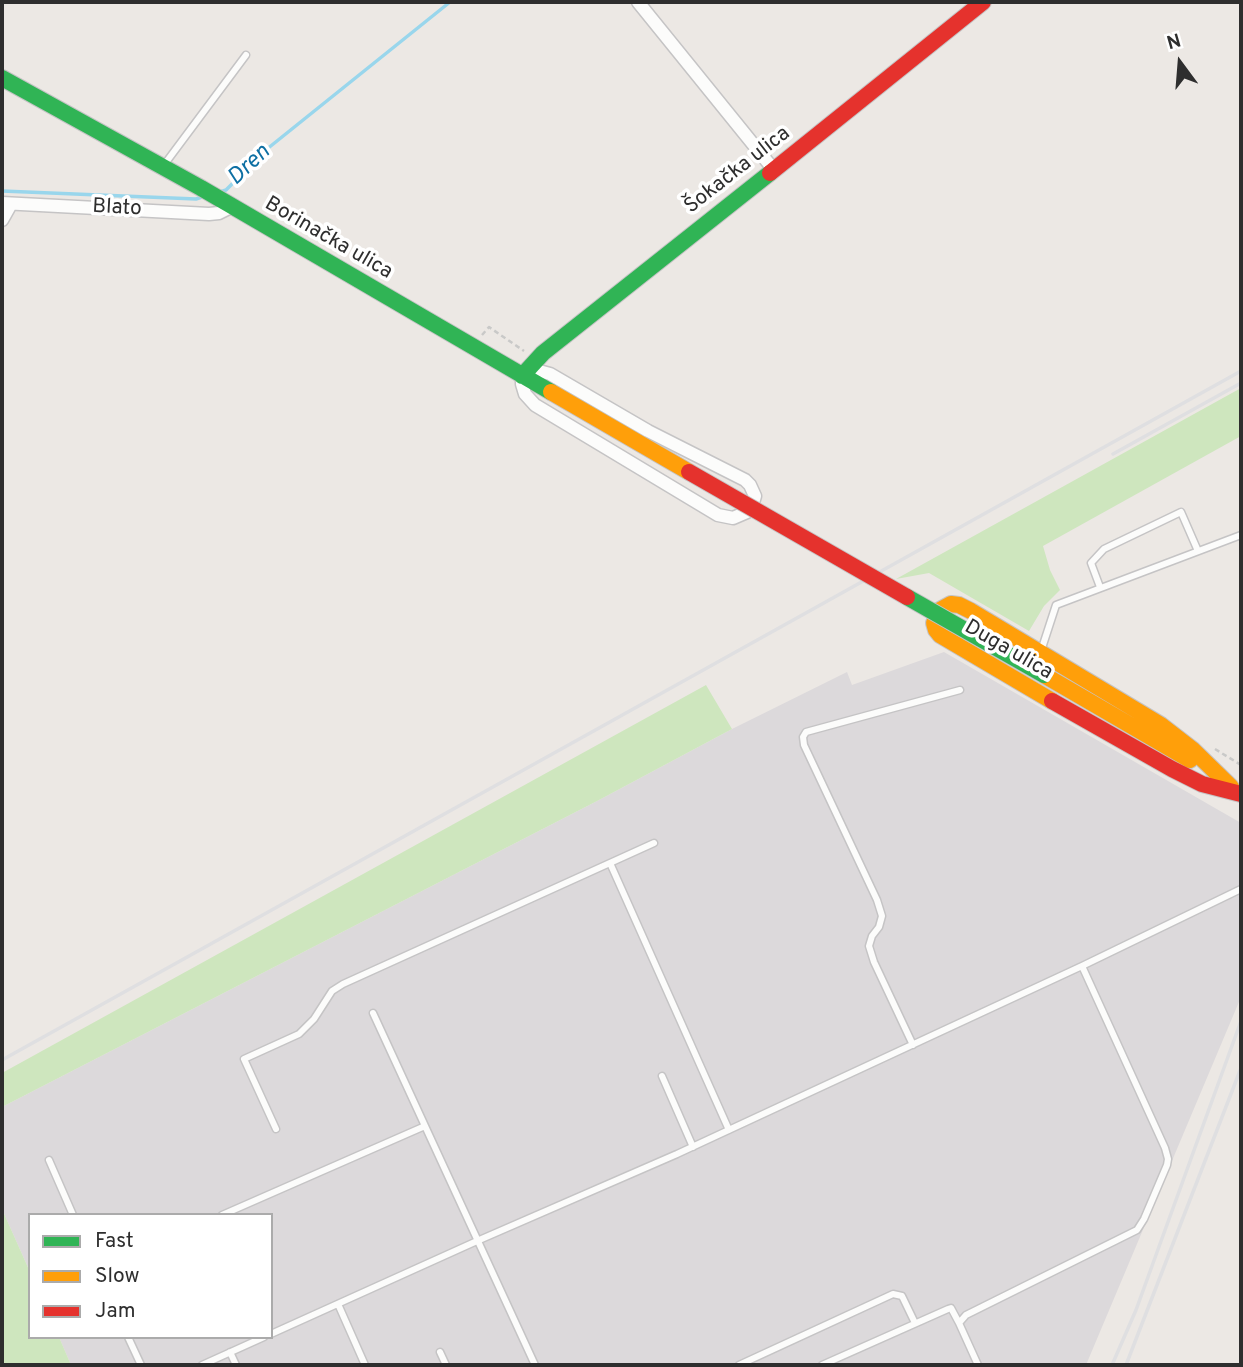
<!DOCTYPE html>
<meta charset="utf-8">
<style>
body{margin:0}
#map{position:relative;width:1243px;height:1367px;overflow:hidden;background:#ece8e4;font-family:Overpass,sans-serif}
canvas{display:block}
.frame{position:absolute;inset:0;border:4px solid #2e2e2e;pointer-events:none}
.legend{position:absolute;left:28px;top:1213px;width:245px;height:126px;box-sizing:border-box;background:#fff;border:2px solid #ababab;margin:0;padding:9px 12px;list-style:none;font-size:21px;color:#2e2e2e}
.legend li{display:flex;align-items:center;gap:14px;height:35px}
.legend b{width:35px;border:2px solid #ababab}
.north{position:absolute;left:1145px;top:28px;width:70px;height:70px;-webkit-text-stroke:5px #fff;paint-order:stroke;rotate:344deg;font-size:19px;font-weight:700;line-height:28px;text-align:center;color:#2e2e2e}
.north::after{content:'';display:block;margin:auto;width:24px;height:32px;background:#2e2e2e;clip-path:polygon(50% 0,100% 100%,50% 72%,0 100%)}
</style>
<div id="map">
<canvas width="1243" height="1367"></canvas>
<div class="frame"></div>
<ul class="legend">
<li><b style="height:9px;background:#30b455"></b>Fast</li>
<li><b style="height:9px;background:#ff9f0a"></b>Slow</li>
<li><b style="height:9px;background:#e5322d"></b>Jam</li>
</ul>
<div class="north">N</div>
</div>
<script>
const ctx = document.querySelector('canvas').getContext('2d');
ctx.lineJoin = 'round';
function paint(path, color) { ctx.fillStyle = color; ctx.fill(path, 'evenodd'); }
const toPath = rows => new Path2D(rows.map(r => 'M' + r).join(''));
function stroke(path, color, width, dash) { ctx.strokeStyle = color; ctx.lineWidth = width; ctx.lineCap = dash ? 'butt' : 'round'; ctx.setLineDash(dash || []); ctx.stroke(path); }
function write(font, color, halo, rows, align = 'center') {
  ctx.font = font + ' Overpass,sans-serif'; ctx.lineWidth = 7; ctx.setLineDash([]); ctx.textBaseline = 'middle'; ctx.strokeStyle = halo; ctx.fillStyle = color; for (const [text, x, y, turn = 0] of rows) {
    ctx.save(); ctx.translate(x, y); ctx.rotate((+turn || 0) * Math.PI / 180); ctx.textAlign = isNaN(turn) ? turn : align; if (halo) ctx.strokeText(text, 0, 0); ctx.fillText(text, 0, 0); ctx.restore();
  }
}
paint(toPath([
 [944,652,1241,823,1241,997,1086,1365,71,1365,59,1337,271,1337,271,1215,30,1215,30,1272,2,1209,2,1107,599,800,732,729,847,672,852,685]
]), '#dcd9db');
paint(toPath([
 [1241,388,1241,436,1043,546,1050,570,1060,590,1044,606,1029,631,929,573,896,579],
 [706,685,732,729,599,800,2,1107,2,1073],
 [2,1209,30,1272,30,1337,59,1337,71,1365,2,1365]
]), '#cee6be');
stroke(toPath([
 [2,191,196,199,202,197],
 [220,192,226,190,267,149,450,2]
]), '#99d6ec', 3.5);
const lane = toPath([
 [164,165,246,55],
 [1100,587,1091,563,1104,549,1181,512,1198,551],
 [1041,651,1056,605,1241,535],
 [610,863,729,1130],
 [373,1013,535,1365],
 [913,1045,874,962,869,946,872,936,879,927,882,916,877,900,804,745,803,737,806,732,960,690],
 [662,1076,693,1147],
 [276,1129,244,1059,299,1034,314,1019,332,991,343,984,654,843],
 [49,1160,73,1215],
 [222,1215,425,1126],
 [338,1304,365,1365],
 [271,1334,477,1241,677,1154,1082,966,1241,889],
 [128,1337,141,1365],
 [230,1352,236,1365],
 [440,1352,446,1365],
 [202,1365,264,1337],
 [739,1365,893,1294,902,1296,915,1323],
 [822,1365,948,1309,951,1308,959,1323],
 [978,1365,959,1323,966,1315,1137,1230,1144,1219,1167,1165,1168,1159,1165,1148,1082,966]
]);
const street = toPath([
 [638,2,774,170],
 [2,203,209,214,219,213,231,207],
 [2,220,11,204],
 [522,376,522,384,525,394,535,405,718,515,733,518,747,512,752,506,755,496,750,485,745,480,648,431,550,374,528,368]
]);
const fast = toPath([
 [2,78,201,188,551,392],
 [522,376,543,353,770,173]
]);
const slow = toPath([
 [551,392,689,472],
 [1044,675,1190,760],
 [1052,701,940,635,936,630,934,623,940,610,951,604,959,605,971,611,1161,725,1192,749,1231,787]
]);
const jam = toPath([
 [770,173,983,2],
 [1052,701,1172,769,1202,784,1241,794]
]);
stroke(lane, '#c5c4c5', 9);
stroke(street, '#c5c4c5', 15);
stroke(fast, '#c5c4c5', 18);
stroke(slow, '#c5c4c5', 18);
stroke(jam, '#c5c4c5', 18);
stroke(toPath([
 [482,335,489,327,524,351],
 [1215,749,1241,765]
]), '#c9c9c8', 2.5, [5, 3.5]);
stroke(lane, '#fcfcfb', 6);
stroke(street, '#fcfcfb', 12);
stroke(fast, '#30b455', 16);
stroke(slow, '#ff9f0a', 16);
stroke(jam, '#e5322d', 16);
stroke(toPath([
 [1113,454,1241,383],
 [2,1060,1241,371],
 [1112,1365,1136,1310,1241,1021],
 [1126,1365,1241,1068]
]), '#dfdfe1', 3.5);
const fastBridge = toPath([
 [907,597,1044,675]
]);
const jamBridge = toPath([
 [689,472,907,597]
]);
stroke(fastBridge, '#c5c4c5', 18, []);
stroke(jamBridge, '#c5c4c5', 18, []);
stroke(fastBridge, '#30b455', 16);
stroke(jamBridge, '#e5322d', 16);
write('21px', '#2e2e2e', '#fff', [
 ["Šokačka ulica",738,171,-38],
 ["Blato",117,209,3],
 ["Borinačka ulica",328,239,30],
 ["Duga ulica",1008,651,30]
]);
write('italic 23px', '#0d6fa3', '#fff', [
 ["Dren",250,166,-43]
]);
</script>
